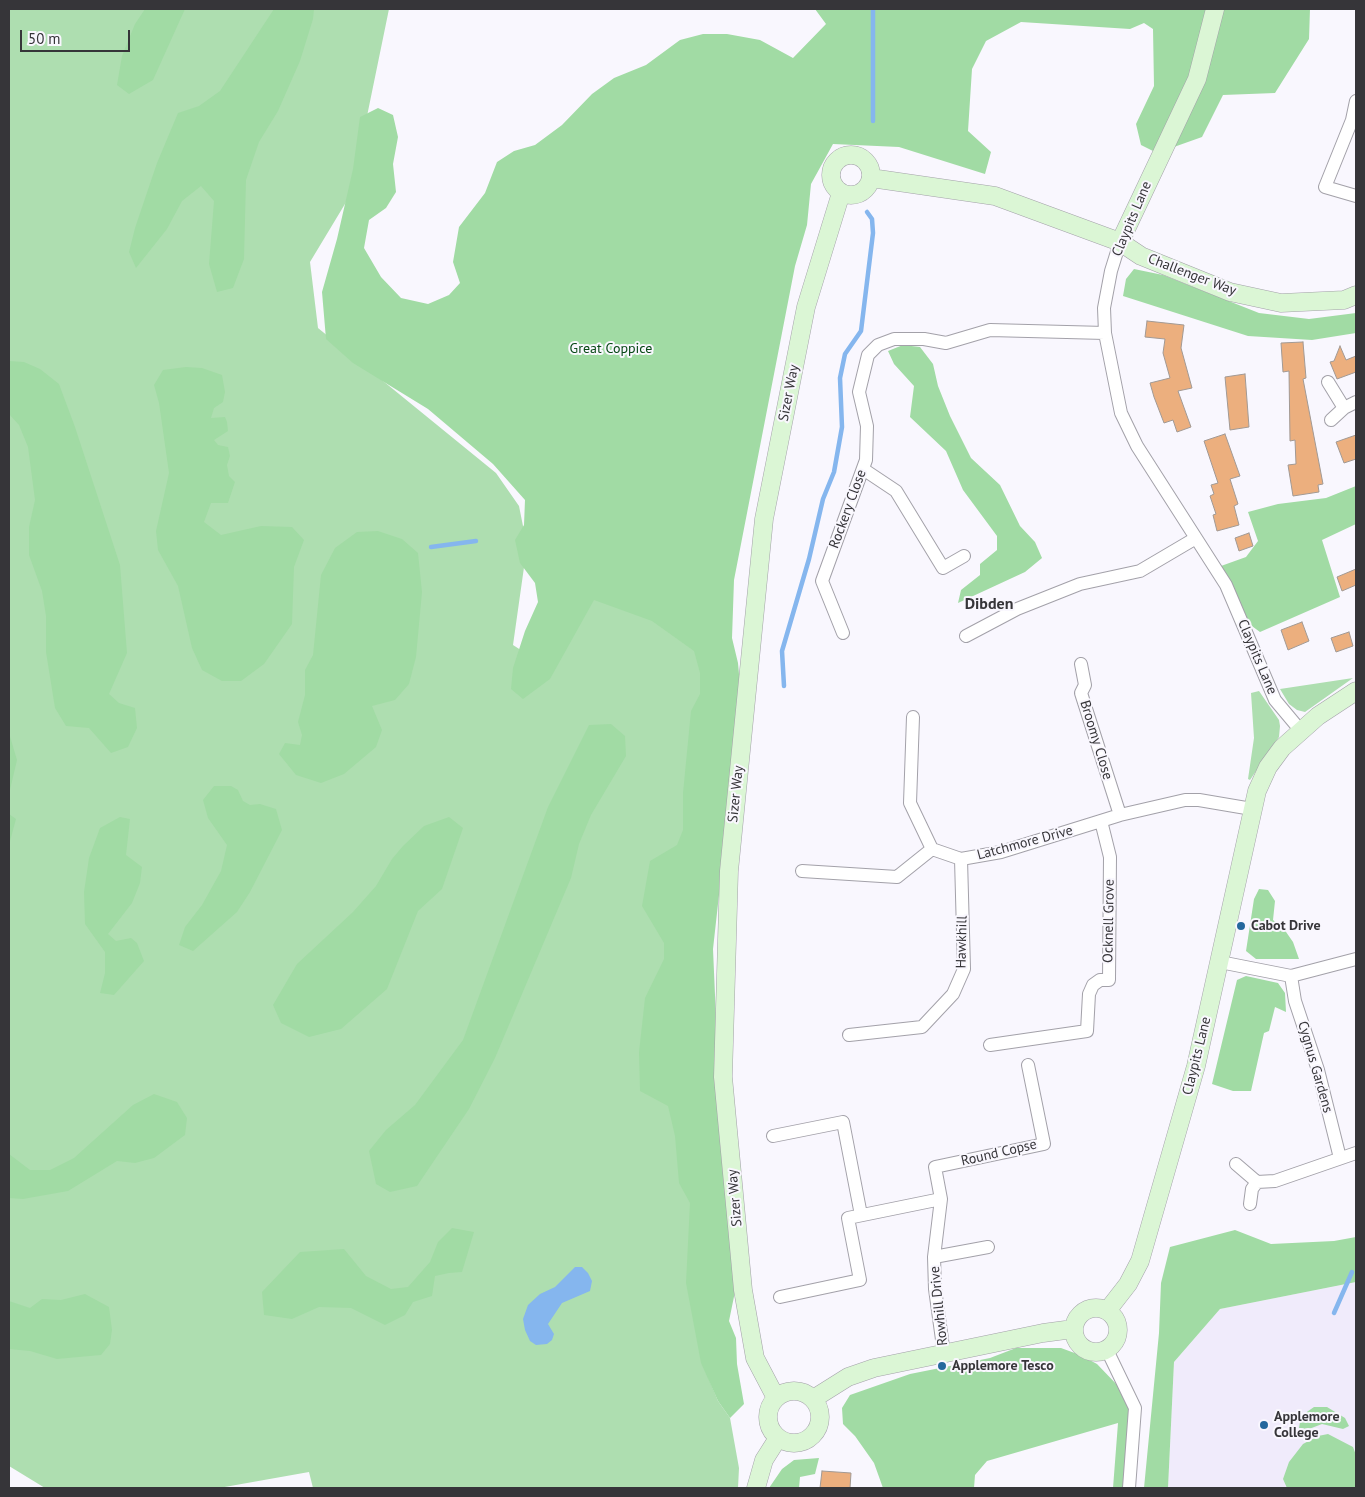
<!DOCTYPE html>
<style>
body{margin:0}
#map{position:relative;width:1365px;height:1497px;overflow:hidden;background:#f9f7fe;font-family:"PT Sans",sans-serif}
canvas{display:block}
.frame{position:absolute;inset:0;border:10px solid #363539;pointer-events:none}
.scale{position:absolute;left:20px;top:30px;width:110px;height:22px;box-sizing:border-box;border:2px solid #363539;border-top:0;padding-left:6px;font-size:15px;line-height:18px;white-space:nowrap;color:#363539;-webkit-text-stroke:4px #f9f7fe;paint-order:stroke}
</style>
<div id="map">
<canvas width="1365" height="1497"></canvas>
<div class="frame"></div>
<div class="scale">50 m</div>
</div>
<script>
const ctx = document.querySelector('canvas').getContext('2d');
ctx.lineJoin = 'round';
function paint(path, color) { ctx.fillStyle = color; ctx.fill(path, 'evenodd'); }
const toPath = rows => new Path2D(rows.map(r => 'M' + r).join(''));
function stroke(path, color, width, dash) { ctx.strokeStyle = color; ctx.lineWidth = width; ctx.lineCap = dash ? 'butt' : 'round'; ctx.setLineDash(dash || []); ctx.stroke(path); }
function write(font, color, halo, rows, align = 'center') {
  ctx.font = font + ' "PT Sans",sans-serif'; ctx.lineWidth = 4; ctx.setLineDash([]); ctx.textBaseline = 'middle'; ctx.strokeStyle = halo; ctx.fillStyle = color; for (const [text, x, y, turn = 0] of rows) {
    ctx.save(); ctx.translate(x, y); ctx.rotate((+turn || 0) * Math.PI / 180); ctx.textAlign = isNaN(turn) ? turn : align; if (halo) ctx.strokeText(text, 0, 0); ctx.fillText(text, 0, 0); ctx.restore();
  }
}
paint(toPath([
 [1356,1282,1356,1488,1168,1488,1174,1362,1220,1309]
]), '#f0ebfb');
paint(toPath([
 [9,9,389,9,351,194,310,262,318,328,496,473,519,506,527,546,513,645,541,663,617,564,722,630,709,737,708,1377,718,1401,730,1418,739,1468,738,1488,313,1488,309,1472,219,1488,45,1488,9,1466],
 [1353,678,1305,712,1297,710,1289,704,1280,689],
 [1259,691,1279,720,1280,726,1279,737,1250,780,1248,779,1254,738,1251,693]
]), '#aedeb0');
paint(toPath([
 [145,9,185,9,153,80,129,94,117,85,122,56,135,24],
 [274,9,314,9,313,19,300,61,278,111,259,142,246,180,244,259,233,288,217,292,209,264,214,201,201,186,182,201,167,229,136,268,129,252,135,228,157,163,178,113,199,106,220,91],
 [815,9,1310,9,1309,39,1275,93,1223,95,1202,137,1157,153,1141,145,1136,124,1154,86,1153,29,1144,23,1130,29,1021,22,986,41,972,69,968,131,991,152,985,174,899,147,833,144,811,184,807,225,795,266,734,580,732,638,738,663,741,696,713,949,717,1041,737,1282,729,1321,736,1338,737,1364,744,1404,730,1418,718,1401,701,1363,686,1283,690,1203,679,1183,675,1136,668,1106,640,1091,639,1052,645,998,664,959,664,943,642,906,650,861,677,845,683,830,683,793,691,711,700,694,700,673,694,651,652,621,594,600,550,679,523,699,511,689,513,668,525,631,538,602,535,583,520,563,515,540,524,525,525,500,493,464,428,409,353,363,326,339,322,292,337,239,353,169,360,117,378,108,393,115,398,137,393,164,396,192,386,208,369,220,364,248,381,277,401,298,428,304,449,295,460,283,453,262,459,227,485,193,497,162,514,151,535,145,562,125,592,94,614,78,646,65,680,40,703,34,727,34,760,40,793,58,826,24],
 [1134,269,1163,275,1259,313,1309,319,1356,313,1356,333,1312,340,1248,336,1123,296,1126,279],
 [903,345,920,347,933,364,938,386,950,416,971,458,1000,485,1020,526,1035,542,1042,558,1025,572,958,603,961,590,980,575,980,564,997,550,997,536,963,490,946,451,910,417,914,386,894,364,888,351],
 [9,361,24,362,40,369,59,384,75,427,120,565,127,653,109,694,119,703,135,708,137,728,128,747,111,753,89,728,66,726,55,708,46,652,46,616,42,591,29,555,29,527,35,500,28,447,19,425,9,414],
 [186,367,202,368,222,375,225,392,223,402,214,408,211,418,225,417,227,422,228,431,214,440,218,445,228,447,230,456,227,465,229,476,235,482,228,503,211,503,204,522,221,535,261,526,292,527,304,540,294,567,292,624,264,664,241,681,222,681,202,670,192,648,178,586,158,550,156,531,169,473,159,403,154,385,163,370],
 [1356,486,1356,524,1322,540,1340,597,1260,632,1245,621,1221,566,1246,557,1258,541,1248,512,1278,504,1326,498],
 [378,531,402,539,418,553,422,592,416,657,409,684,395,700,372,706,382,730,376,747,344,774,321,783,296,775,279,754,285,743,300,745,302,735,298,722,305,695,305,670,313,655,321,575,335,548,357,532],
 [611,724,625,736,626,756,591,815,579,844,571,878,495,1058,469,1109,417,1186,390,1192,376,1184,369,1151,386,1130,415,1105,463,1040,548,807,589,725],
 [9,733,17,760,9,794],
 [214,786,231,786,238,790,243,801,250,805,260,804,276,809,282,830,250,892,237,912,193,951,179,945,185,927,202,905,221,871,227,845,208,818,203,800],
 [9,814,16,819,9,845],
 [120,817,130,819,126,855,142,867,140,883,132,903,108,934,116,941,131,938,137,943,144,961,114,995,100,993,105,973,105,952,85,924,84,892,89,858,100,828],
 [449,817,463,828,442,889,418,911,387,989,341,1029,309,1037,281,1023,273,1005,297,964,353,912,376,886,392,859,403,846,424,826],
 [1259,889,1268,890,1275,901,1273,920,1284,929,1293,942,1299,959,1256,959,1246,951,1254,899],
 [1246,976,1278,983,1285,993,1286,1012,1275,1007,1269,1031,1264,1033,1251,1091,1233,1091,1212,1084,1237,980],
 [154,1094,177,1102,187,1118,185,1135,154,1158,135,1163,117,1161,68,1191,23,1199,9,1198,9,1154,30,1170,50,1170,74,1158,133,1105],
 [452,1228,474,1232,462,1272,449,1273,435,1276,432,1296,413,1302,405,1315,385,1325,351,1308,319,1307,292,1319,264,1315,262,1292,300,1252,344,1249,366,1276,391,1289,408,1287,430,1262,438,1242],
 [1235,1230,1271,1244,1334,1241,1356,1237,1356,1282,1220,1309,1174,1362,1168,1488,1144,1488,1159,1333,1161,1283,1170,1247],
 [85,1294,109,1307,112,1330,110,1344,101,1355,57,1359,30,1351,9,1349,9,1301,30,1308,42,1299,61,1300],
 [1016,1348,1061,1348,1080,1355,1097,1364,1121,1389,1131,1416,1123,1488,1113,1488,1118,1423,987,1461,975,1475,974,1488,883,1488,874,1463,855,1436,843,1424,842,1408,850,1395,910,1374,990,1358],
 [1314,1407,1327,1407,1345,1418,1349,1426,1343,1429,1322,1424,1309,1429,1299,1428,1301,1416],
 [1328,1434,1353,1447,1356,1455,1356,1488,1287,1488,1283,1479,1289,1462,1303,1444,1318,1436],
 [819,1458,815,1474,800,1477,799,1488,769,1488,782,1469,794,1460]
]), '#a1dba4');
paint(toPath([
 [575,1267,582,1267,588,1273,592,1281,590,1291,562,1303,548,1324,554,1334,552,1340,547,1344,536,1345,530,1341,525,1330,523,1319,528,1305,540,1294,555,1287]
]), '#85b6ee');
stroke(toPath([
 [873,121,873,9],
 [431,547,476,541],
 [784,686,782,651,809,559,823,499,834,472,842,427,840,378,845,354,861,331,873,233,872,219,867,212],
 [1334,1313,1352,1272]
]), '#85b6ee', 4.5);
const building = toPath([
 [1147,321,1184,325,1181,348,1192,388,1178,391,1191,427,1177,432,1173,420,1164,423,1154,397,1150,383,1170,378,1163,353,1165,339,1145,337,1147,321],
 [1303,342,1306,378,1303,379,1323,484,1318,485,1319,492,1293,496,1288,465,1296,464,1295,440,1290,441,1289,371,1283,372,1281,343,1303,342],
 [1340,346,1346,360,1356,356,1356,372,1337,379,1330,362,1334,361,1340,346],
 [1245,374,1249,427,1230,430,1225,377,1245,374],
 [1225,434,1240,476,1230,479,1238,504,1234,506,1239,525,1217,531,1213,515,1216,514,1210,496,1214,494,1211,485,1218,483,1204,441,1225,434],
 [1356,435,1356,459,1344,463,1336,442,1356,435],
 [1249,533,1253,546,1239,551,1235,538,1249,533],
 [1356,569,1356,585,1342,591,1337,577,1356,569],
 [1302,622,1309,641,1288,650,1281,630,1302,622],
 [1349,632,1353,646,1336,652,1331,638,1349,632],
 [822,1471,851,1473,850,1488,820,1488,822,1471]
]);
paint(building, '#ecaf7e');
stroke(building, '#a19994', 1);
const street = toPath([
 [1356,101,1352,120,1325,187,1356,196],
 [1120,242,1111,271,1104,308,1105,333,1121,413,1137,446,1226,585,1275,700,1301,731],
 [1328,382,1344,408,1331,420],
 [1344,408,1356,402],
 [863,469,896,491,943,568,964,556],
 [843,633,822,581,866,460,867,426,859,392,868,355,878,345,894,339,924,339,946,343,990,330,1105,333],
 [966,636,1017,609,1080,584,1140,571,1196,538],
 [1081,664,1085,685,1081,693,1120,815],
 [913,717,910,803,932,849,961,859,1001,852,1120,815,1185,800,1199,800,1252,809],
 [802,871,897,877,932,849],
 [1220,962,1291,976,1356,959],
 [1291,976,1295,1001,1318,1070,1340,1158],
 [849,1035,922,1027,953,994,964,969,961,859],
 [990,1045,1087,1031,1089,994,1093,985,1100,980,1109,980,1110,857,1101,821],
 [773,1136,843,1122,861,1215],
 [1236,1164,1257,1182,1275,1181,1356,1153],
 [1250,1204,1252,1189,1257,1182],
 [934,1257,988,1247],
 [780,1297,860,1280,848,1218,941,1199],
 [1107,1350,1135,1408,1129,1488],
 [944,1354,935,1289,934,1257,941,1199,935,1167,1044,1144,1028,1065]
]);
const secondary = toPath([
 '831 175a20 20 0 1 1 40 0a20 20 0 1 1-40 0Z',
 [871,178,995,196,1120,242,1141,256,1230,292,1281,303,1344,300,1356,295],
 [1120,242,1197,79,1215,9],
 '1074 1330a22 22 0 1 1 44 0a22 22 0 1 1-44 0Z',
 [1107,1311,1128,1284,1140,1261,1196,1066,1257,791,1268,767,1282,748,1318,716,1356,691],
 '768 1417a26 26 0 1 1 52 0a26 26 0 1 1-52 0Z',
 [776,1398,755,1358,743,1290,723,1077,729,871,764,519,806,307,841,193],
 [813,1399,848,1377,874,1368,1043,1333,1073,1329],
 [756,1488,764,1460,778,1438]
]);
stroke(street, '#a3a1a9', 14);
stroke(secondary, '#a3a1a9', 19);
stroke(street, '#fff', 12);
stroke(secondary, '#dbf6d5', 18);
for (const [x, y, r, color] of [
 [1241,926,5,"#25689d"],
 [942,1366,5,"#25689d"],
 [1264,1425,5,"#25689d"]
]) { const dot = new Path2D(); dot.arc(x, y, r, 0, 2 * Math.PI); ctx.fillStyle = color; ctx.fill(dot); stroke(dot, '#f9f7fe', 2); }
write('14px', '#363539', '#f9f7fe', [
 ["Claypits Lane",1132,219,-67],
 ["Challenger Way",1192,275,21],
 ["Sizer Way",789,393,-79],
 ["Rockery Close",848,509,-70],
 ["Claypits Lane",1257,657,67],
 ["Broomy Close",1096,740,73],
 ["Sizer Way",736,794,-84],
 ["Latchmore Drive",1025,843,-15],
 ["Ocknell Grove",1109,921,-89],
 ["Hawkhill",962,942,-89],
 ["Claypits Lane",1197,1056,-76],
 ["Cygnus Gardens",1315,1067,74],
 ["Round Copse",999,1153,-13],
 ["Sizer Way",735,1198,-95],
 ["Rowhill Drive",939,1306,-96]
]);
write('14px', '#074815', '#f9f7fe', [
 ["Great Coppice",611,349]
]);
write('bold 14px', '#363539', '#f9f7fe', [
 ["Cabot Drive",1251,926],
 ["Applemore Tesco",952,1366],
 ["Applemore",1274,1417],
 ["College",1274,1433]
], 'left');
write('bold 16px', '#363539', '#f9f7fe', [
 ["Dibden",989,604]
]);
</script>
